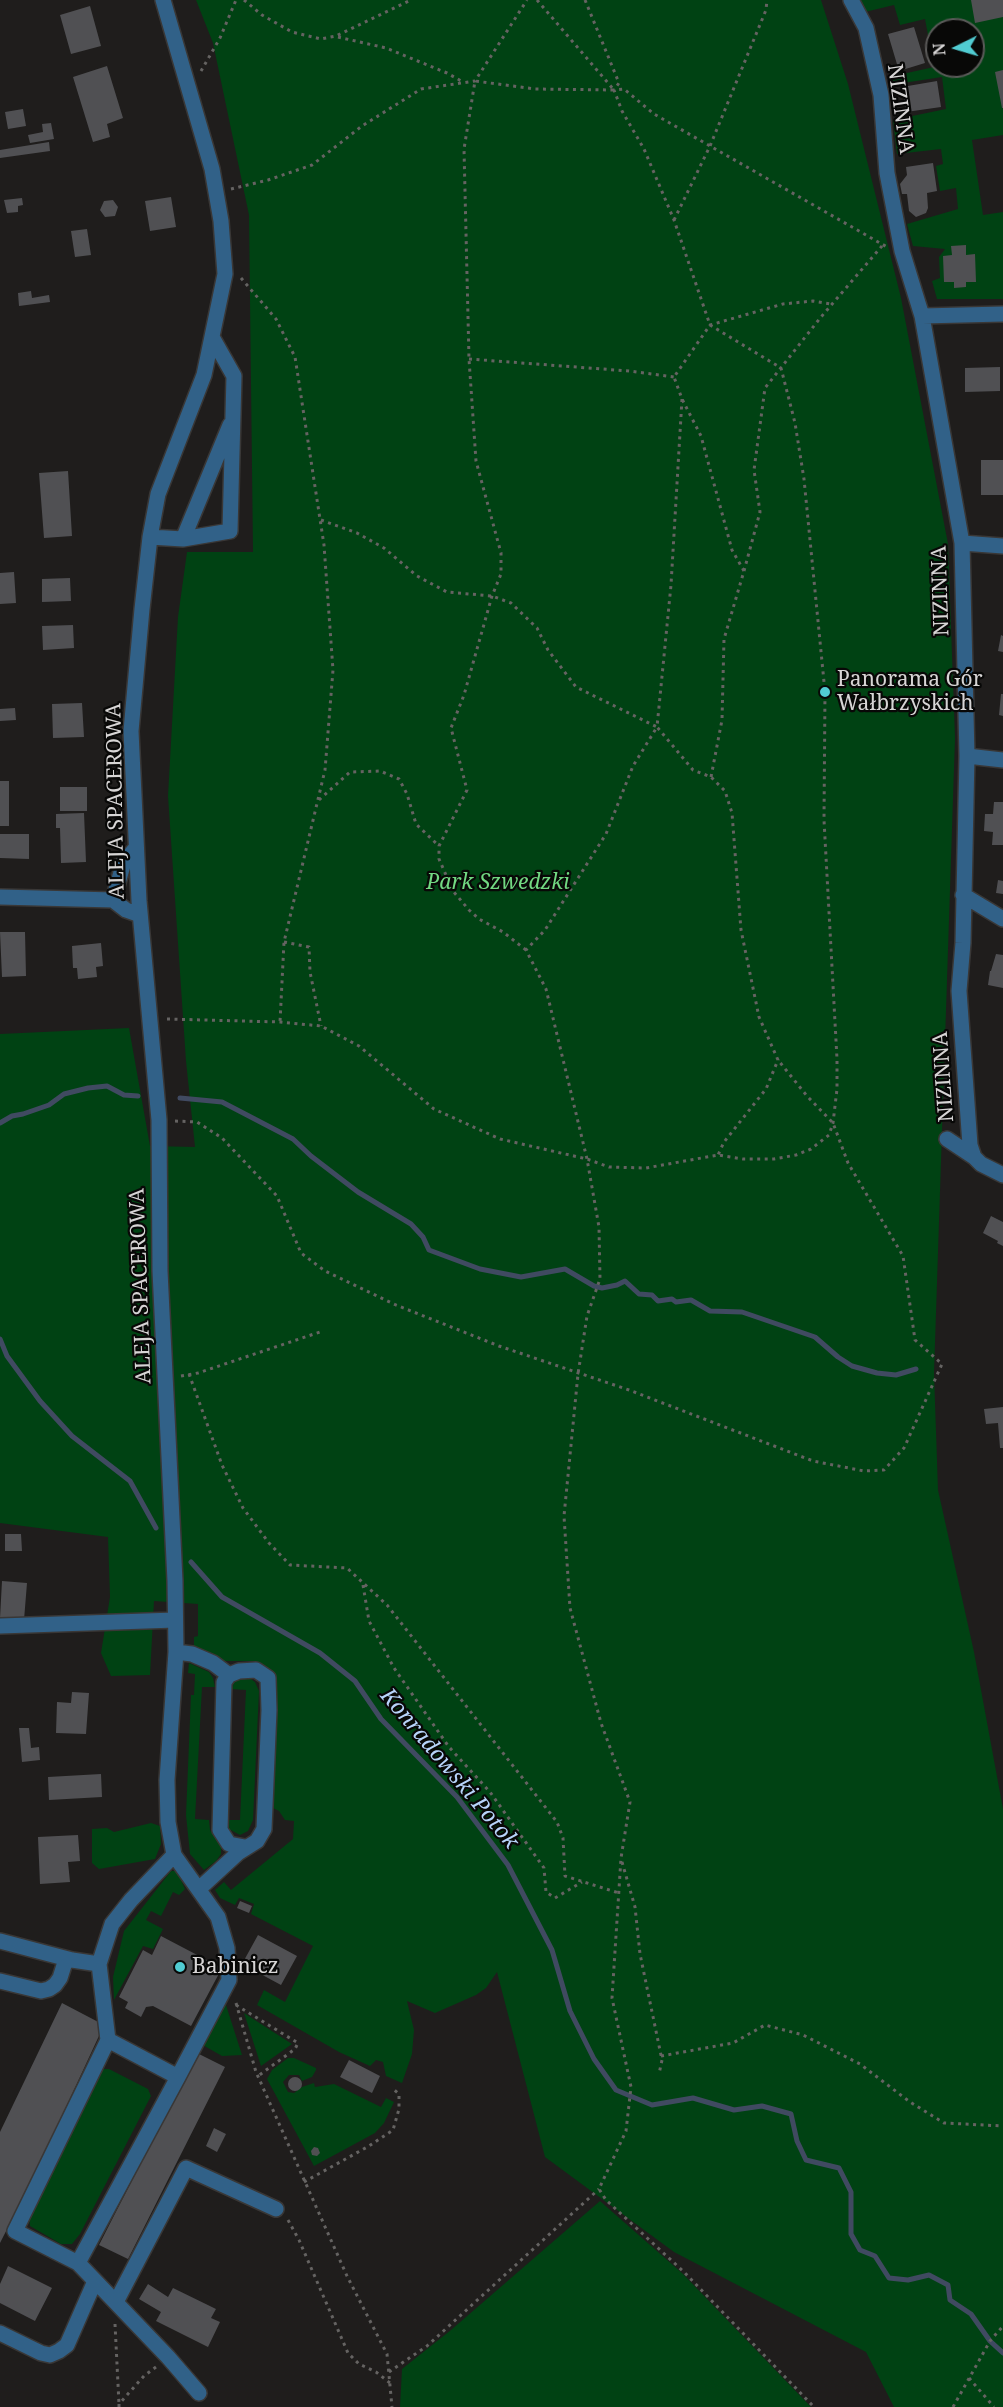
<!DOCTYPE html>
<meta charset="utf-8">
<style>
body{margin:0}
#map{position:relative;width:1003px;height:2407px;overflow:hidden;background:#1f1d1c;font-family:"Noto Serif",serif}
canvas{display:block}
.north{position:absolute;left:925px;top:18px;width:60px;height:60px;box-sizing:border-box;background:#080807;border:2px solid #5b5a59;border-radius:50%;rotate:265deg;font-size:16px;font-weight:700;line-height:24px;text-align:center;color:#d7d5d5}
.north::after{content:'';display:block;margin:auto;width:21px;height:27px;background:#51ccd2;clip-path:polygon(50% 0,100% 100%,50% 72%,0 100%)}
</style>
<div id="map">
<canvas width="1003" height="2407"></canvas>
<div class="north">N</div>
</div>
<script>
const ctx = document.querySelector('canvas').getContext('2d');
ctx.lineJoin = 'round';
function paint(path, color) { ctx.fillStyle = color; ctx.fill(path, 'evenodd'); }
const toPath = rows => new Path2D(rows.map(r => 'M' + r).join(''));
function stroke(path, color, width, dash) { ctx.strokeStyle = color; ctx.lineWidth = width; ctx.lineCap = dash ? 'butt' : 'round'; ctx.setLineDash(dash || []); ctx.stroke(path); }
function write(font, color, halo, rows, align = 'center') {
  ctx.font = font + ' "Noto Serif",serif'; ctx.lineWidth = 4.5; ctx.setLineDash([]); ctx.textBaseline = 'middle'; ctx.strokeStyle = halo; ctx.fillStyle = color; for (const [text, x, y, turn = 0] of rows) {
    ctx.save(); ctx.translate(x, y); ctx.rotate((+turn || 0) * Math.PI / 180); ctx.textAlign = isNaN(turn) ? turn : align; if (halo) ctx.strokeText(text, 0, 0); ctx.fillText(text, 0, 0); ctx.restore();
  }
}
paint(toPath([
 [196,0,821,0,848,84,901,298,948,544,955,738,934,1373,938,1490,974,1652,1003,1809,1003,2407,894,2407,866,2352,674,2252,545,2157,497,1972,486,1988,476,1995,435,2013,407,2001,414,2030,412,2054,402,2083,386,2076,383,2062,376,2060,370,2066,339,2052,257,2005,264,1990,285,2002,313,1946,251,1914,254,1904,239,1898,235,1905,220,1898,215,1890,224,1882,231,1890,293,1839,294,1821,285,1820,279,1811,271,1807,270,1671,254,1661,222,1661,209,1652,194,1649,194,1637,198,1636,198,1604,154,1601,150,1675,111,1676,101,1653,110,1597,108,1537,0,1523,0,1034,129,1028,150,1146,195,1147,186,1061,168,796,178,617,187,552,253,552,249,215,213,43],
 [859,0,1003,0,1003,135,972,140,983,215,1003,212,1003,299,937,299,932,281,940,278,939,257,945,249,913,246,907,224,958,209,956,188,940,191,936,166,943,164,941,149,897,154,893,120,946,109,942,77,890,85,889,77,934,67,925,19,900,25,894,5,865,12],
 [937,30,973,30,973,66,937,66],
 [189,1663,209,1672,213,1678,215,1687,202,1687,195,1819,209,1820,210,1830,221,1846,221,1854,216,1861,204,1870,190,1854,186,1815,191,1695,194,1695,195,1674,188,1673],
 [248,1677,255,1682,259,1691,253,1820,248,1831,240,1835,227,1828,226,1820,240,1820,246,1690,231,1689,235,1681],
 [151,1823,160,1826,161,1844,155,1859,99,1869,92,1863,92,1829,107,1828,114,1832],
 [171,1871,177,1871,185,1889,179,1895,173,1892,161,1916,151,1911,146,1920,163,1929,153,1949,143,1946,114,2000,113,1977,124,1931],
 [224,2004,226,2005,242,2055,222,2056,201,2044],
 [244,2013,292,2044,261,2066],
 [288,2058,294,2058,316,2068,316,2070,312,2077,302,2081,299,2075,289,2075,283,2082,288,2092,294,2093,302,2087,314,2083,315,2087,334,2084,381,2107,386,2098,394,2102,384,2123,375,2133,314,2166,267,2079,272,2070],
 [104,2069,109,2069,148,2089,151,2096,80,2234,72,2244,61,2244,30,2226,29,2217,100,2072],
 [600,2201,683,2274,811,2407,400,2407,402,2369,451,2330]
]), '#004213');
stroke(toPath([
 [180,1098,222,1102,293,1139,311,1156,358,1192,411,1224,423,1237,429,1250,480,1269,521,1277,565,1269,594,1286,602,1288,617,1285,625,1281,639,1294,652,1295,658,1301,672,1299,676,1302,691,1300,710,1311,742,1312,815,1337,838,1357,852,1366,877,1373,896,1375,916,1369],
 [0,1123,12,1116,23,1114,49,1105,64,1094,88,1088,107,1086,124,1095,138,1096],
 [0,1339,7,1356,40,1401,72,1436,130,1481,156,1528],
 [191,1562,222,1597,320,1653,355,1681,381,1719,457,1797,508,1865,552,1950,570,2011,594,2059,616,2090,652,2105,693,2098,734,2110,762,2106,791,2114,797,2141,806,2160,839,2168,851,2192,851,2234,860,2250,875,2256,889,2278,908,2280,929,2275,948,2285,950,2300,971,2314,990,2341,1003,2353]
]), '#404a61', 5);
paint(toPath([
 [971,0,1003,0,1003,17,975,23],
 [90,6,101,46,71,54,60,15],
 [914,27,925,63,899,71,888,34],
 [107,66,123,118,107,124,110,137,93,142,73,77],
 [1003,70,1003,108,1002,108,995,72],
 [937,81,941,107,906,112,902,87],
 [23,109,26,126,8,129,5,112],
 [51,123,54,139,30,143,28,135,43,132,42,124],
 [49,142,50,151,0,158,0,150],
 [933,163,937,191,927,193,928,208,926,213,916,217,909,211,907,194,902,194,900,184,907,175,906,167],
 [171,197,176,227,150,231,145,201],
 [22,198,23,205,18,206,18,212,7,213,4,200],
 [113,200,118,207,115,216,105,217,100,210,104,201],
 [87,229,91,255,75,257,71,231],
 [966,245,966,255,975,254,976,282,966,282,966,287,954,288,954,282,944,282,943,256,952,255,951,246],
 [31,291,32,298,49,295,50,302,19,306,18,293],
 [1000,367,1000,391,965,392,965,368],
 [981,460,1003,460,1003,495,981,495],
 [68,471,72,536,44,538,39,473],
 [14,572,16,603,0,604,0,573],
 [70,578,71,601,42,602,42,579],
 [73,625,74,648,43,650,42,626],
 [1001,635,1003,636,1003,652,998,651],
 [1001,694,1003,694,1003,716,999,715],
 [82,703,84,737,53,738,52,704],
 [15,708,16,720,0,721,0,709],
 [0,781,9,781,9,826,0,826],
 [60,787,87,787,87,811,60,811],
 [994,802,1003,802,1003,845,992,845,993,832,984,831,985,814,993,814],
 [84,813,86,862,61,863,60,828,56,828,56,814],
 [0,834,29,834,29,859,0,858],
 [998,880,1003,881,1003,894,996,893],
 [0,932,25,932,26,976,2,977],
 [101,943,103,966,96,967,97,977,78,979,77,968,73,968,72,946],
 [996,954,1003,955,1003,988,988,985,990,971,991,971],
 [991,1216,1003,1222,1003,1246,997,1243,998,1241,983,1233],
 [1003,1407,1003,1448,1000,1448,998,1423,986,1424,984,1409],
 [5,1534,21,1534,22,1551,5,1551],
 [2,1581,27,1583,24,1620,0,1618],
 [72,1692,89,1693,86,1734,56,1733,57,1702,71,1703],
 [19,1728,29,1728,31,1748,39,1747,40,1760,22,1762],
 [101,1774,102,1797,49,1800,48,1777],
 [78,1835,80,1861,68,1862,70,1882,40,1884,38,1837],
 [240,1901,252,1906,249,1913,237,1908],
 [258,1935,297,1956,281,1985,242,1964],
 [161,1936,222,1968,191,2026,153,2006,146,2007,141,2017,125,2008,128,2002,119,1997,143,1950,152,1955],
 [62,2003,104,2025,36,2172,0,2243,0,2132],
 [197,2053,225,2067,128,2259,99,2245],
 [349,2060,380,2076,372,2093,340,2077],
 '288 2084a7 7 0 1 1 14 0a7 7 0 1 1-14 0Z',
 [214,2128,226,2134,217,2152,206,2146],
 [314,2147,318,2148,320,2153,317,2156,312,2155,311,2151],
 [8,2266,52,2288,35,2321,0,2303,0,2284],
 [148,2284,168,2297,173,2288,216,2309,211,2318,220,2322,208,2347,156,2321,161,2312,139,2299]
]), '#505053');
const minor = toPath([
 [163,0,212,169,221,221,225,274,204,375,158,494,150,537,142,609,131,731,139,901,159,1120,160,1271,175,1581,176,1652,167,1780,168,1822,174,1855,218,1917,227,1948,229,1980,178,2077,78,2263,15,2231,108,2040,178,2077],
 [851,0,866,28,881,95,887,173,902,251,922,316,962,543,967,756,963,943,959,991,970,1145,974,1157,981,1164,1003,1175],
 [922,316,1003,314],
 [150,537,183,539,230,531,234,376,212,337],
 [183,539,230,425],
 [962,543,1003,546],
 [967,756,1003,760],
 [963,895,1003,919],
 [0,897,113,900,124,862,136,848],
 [113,900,126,910,140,915],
 [947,1139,974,1157],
 [0,1626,175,1620],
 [176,1652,192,1654,213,1663,229,1675],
 [200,1888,238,1853,257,1841,264,1829,269,1710,268,1678,256,1670,239,1671,229,1675,224,1682,220,1830,229,1844,245,1847],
 [0,1941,72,1960,99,1964,112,1924,131,1900,174,1855],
 [99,1964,108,2040],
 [0,1981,41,1991,49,1989,55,1985,60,1978,66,1959],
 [78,2263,168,2357,199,2393],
 [116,2302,186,2168,276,2209],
 [0,2333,41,2353,50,2355,59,2351,67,2345,95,2281]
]);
stroke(minor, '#393736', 18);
stroke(toPath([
 [244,0,262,15,292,32,321,39,336,36,411,0],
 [537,0,614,90],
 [585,0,619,83,614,90],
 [338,37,386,48,447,73,463,82],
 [201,71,220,38,236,0],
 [231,189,268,180,312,165,362,126,421,89,475,81,527,0],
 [674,220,710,146,766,10,767,0],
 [241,278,276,319,295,357,324,545,333,670,325,770,284,942,280,1022],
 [469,359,629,371,674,377],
 [682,399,671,585,657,727,693,770,711,777,725,791,732,813,741,930,759,1017,778,1060,766,1089,724,1142,718,1155],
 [321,520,357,533,384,548,417,576,447,592,492,596,511,603,537,628,548,650,576,687,657,727,633,766,606,834,545,930,526,950,546,989,587,1159,599,1227,600,1279,587,1316,578,1374,564,1516,570,1608,601,1723,630,1802,621,1858,612,1998,631,2087,626,2131,599,2189,606,2200,684,2272,814,2407],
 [744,571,760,512,754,470,765,388,821,317,882,246],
 [711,777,722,720,724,639,744,571,732,550,701,436,682,399,674,377,710,325,783,304,813,301,831,304],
 [319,800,350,772,380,771,399,779,407,794,416,824,439,846],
 [284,942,309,947,310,972,321,1026],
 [526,950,503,932,479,919,469,910,453,891,439,859,439,846,467,790,451,728,464,695,492,596,501,574,501,553,476,461,469,359,464,149,475,81,535,89,614,90],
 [167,1019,280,1022,321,1026,359,1046,434,1109,500,1139,587,1159,609,1167,646,1168,718,1155,743,1159,774,1159,796,1155,811,1149,829,1135,833,1123,837,1089,837,1059,824,820,825,692,804,479,795,423,781,368,710,325,674,220,644,149,622,111,614,90,624,89,654,114,887,247],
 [175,1121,197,1122,222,1138,277,1196,301,1253,325,1271,396,1305,499,1346,629,1390,813,1461,864,1471,884,1470,904,1448,942,1364,915,1340,903,1256,848,1163,833,1123,807,1096,778,1060],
 [189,1374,222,1465,243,1508,269,1543,290,1565,347,1568,387,1605,557,1822,563,1838,565,1876,619,1893],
 [181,1376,198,1373,320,1332],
 [363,1585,369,1621,394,1668,449,1747,490,1792,544,1868,546,1892,555,1898,582,1882],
 [622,1862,635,1907,640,1954,662,2060,659,2074],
 [236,2003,256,2072,347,2276,387,2354,392,2407],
 [236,2005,298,2043,295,2049,258,2076],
 [661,2056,733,2043,765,2025,803,2035,860,2064,910,2102,944,2123,1003,2126],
 [304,2182,369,2146,393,2130,399,2109,399,2094,392,2088],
 [288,2220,299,2240,348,2353,359,2364,376,2372,390,2383],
 [115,2324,119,2404],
 [389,2372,427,2346,599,2189],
 [969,2378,994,2407],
 [119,2407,119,2404,144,2376,156,2367],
 [953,2407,990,2341,1003,2326]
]), '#656362', 3, [3, 4.5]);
stroke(minor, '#316188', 15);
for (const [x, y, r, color] of [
 [825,692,6,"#51ccd2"],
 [180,1967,6,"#51ccd2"]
]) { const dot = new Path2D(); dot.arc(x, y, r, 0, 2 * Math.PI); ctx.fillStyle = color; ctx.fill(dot); stroke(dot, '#080807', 2); }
write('21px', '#d7d5d5', '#080807', [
 ["NIZINNA",900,109,82],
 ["NIZINNA",941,591,-92],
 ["ALEJA SPACEROWA",116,801,-91],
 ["NIZINNA",944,1077,-94],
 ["ALEJA SPACEROWA",141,1286,-92]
]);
write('21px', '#d7d5d5', '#080807', [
 ["Panorama Gór",837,680],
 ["Wałbrzyskich",837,704],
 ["Babinicz",192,1967]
], 'left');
write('italic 21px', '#72d982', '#080807', [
 ["Park Szwedzki",498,883]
]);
write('italic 22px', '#b7d4fa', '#080807', [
 ["Konradowski Potok",449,1769,50]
]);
</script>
